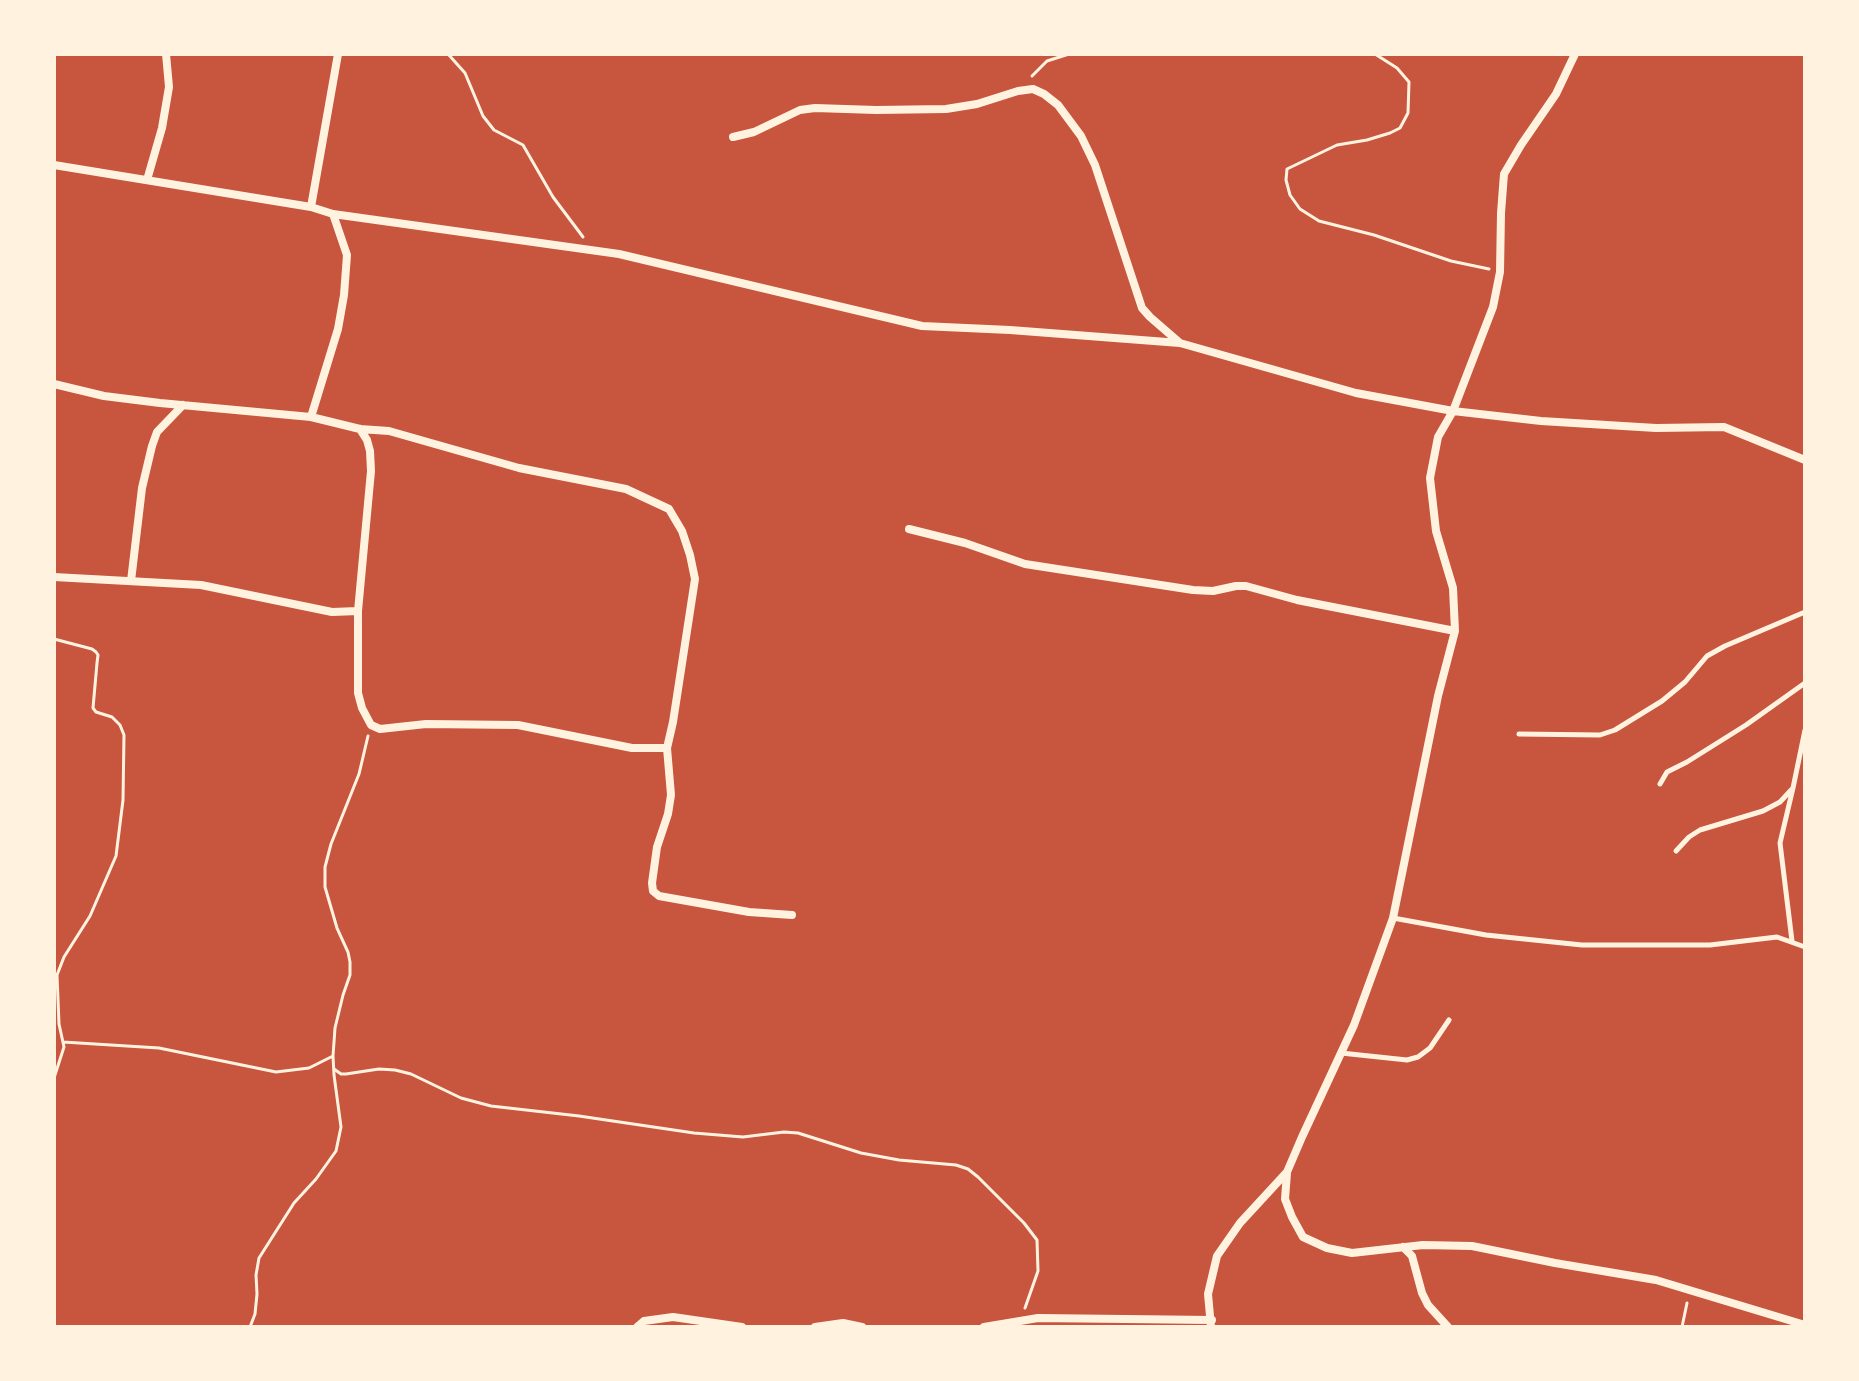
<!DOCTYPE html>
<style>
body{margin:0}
#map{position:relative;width:1859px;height:1381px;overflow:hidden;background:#c8553d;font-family:"Space Grotesk",sans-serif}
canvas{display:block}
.frame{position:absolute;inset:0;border:56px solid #fff3e0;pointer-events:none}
</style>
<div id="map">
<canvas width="1859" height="1381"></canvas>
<div class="frame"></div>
</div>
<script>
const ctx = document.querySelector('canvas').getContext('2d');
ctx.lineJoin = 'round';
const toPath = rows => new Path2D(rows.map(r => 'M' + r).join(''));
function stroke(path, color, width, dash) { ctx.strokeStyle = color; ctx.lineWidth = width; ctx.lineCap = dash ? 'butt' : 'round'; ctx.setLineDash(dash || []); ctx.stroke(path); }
stroke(toPath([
 [448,54,465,73,483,116,494,130,523,145,553,197,583,237],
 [1375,54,1397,68,1409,82,1408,113,1400,128,1390,133,1367,140,1337,145,1287,169,1286,180,1290,195,1300,209,1319,221,1374,235,1451,261,1489,269],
 [1032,76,1047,61,1069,54],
 [54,639,92,649,96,652,98,655,97,663,93,708,96,712,112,717,120,725,124,735,123,800,116,856,90,916,64,957,57,975,59,1024,64,1047,54,1078],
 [63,1042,159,1048,276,1072,309,1068,333,1056],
 [334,1069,341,1074,346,1074,379,1069,395,1070,411,1074,461,1098,491,1106,579,1116,694,1133,743,1137,784,1132,798,1133,861,1153,899,1160,956,1165,968,1169,978,1177,1024,1223,1037,1240,1038,1271,1025,1308],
 [250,1327,255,1314,257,1294,256,1275,259,1258,294,1203,316,1179,336,1151,341,1127,334,1075,333,1056,335,1028,343,995,350,975,350,962,348,952,337,928,325,887,325,867,331,844,359,774,368,736],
 [1682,1327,1687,1303]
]), '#fff3e0', 3);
stroke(toPath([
 [1519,734,1600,735,1615,730,1662,701,1685,682,1707,656,1725,646,1805,612],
 [1660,784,1667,772,1687,762,1746,725,1805,683],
 [1676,851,1689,837,1700,830,1763,811,1780,802,1793,788,1805,730],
 [1393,918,1486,935,1582,945,1710,945,1777,937,1805,947],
 [1792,941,1780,843,1793,788],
 [1341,1053,1407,1060,1418,1057,1430,1048,1449,1020]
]), '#fff3e0', 5);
stroke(toPath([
 [733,137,754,132,800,110,815,108,876,110,946,109,977,104,1018,91,1033,89,1044,94,1058,105,1081,136,1095,165,1142,308,1150,317,1180,343],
 [54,165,311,207,333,214,619,254,922,326,1010,330,1180,343,1356,393,1453,411,1541,421,1656,428,1724,427,1805,460],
 [147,180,162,128,169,87,166,54],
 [311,207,338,54],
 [54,384,104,396,160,403,311,417,360,429,389,431,519,468,626,489,669,509,682,531,690,555,695,579,673,722,667,748,671,795,668,814,657,847,652,883,653,891,659,896,749,912,792,915],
 [311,417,338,329,344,295,347,255,333,214],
 [360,429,367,440,370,451,371,471,358,611,358,693,362,708,371,725,380,729,426,724,518,725,632,748,667,748],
 [909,529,965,543,1025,564,1193,590,1213,591,1236,586,1246,586,1297,600,1455,631],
 [54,577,201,585,332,612,358,611],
 [131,581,142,488,152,446,157,432,183,405],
 [1287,1173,1285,1199,1292,1217,1303,1237,1327,1248,1352,1253,1423,1245,1472,1246,1555,1263,1656,1280,1805,1325],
 [1403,1247,1412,1256,1422,1293,1428,1305,1448,1327],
 [637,1327,644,1321,673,1317,742,1327],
 [815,1327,843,1323,862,1327],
 [984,1327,1038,1318,1212,1320],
 [1211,1327,1208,1294,1217,1256,1240,1223,1287,1172,1302,1137,1354,1025,1393,918,1438,696,1455,631,1453,588,1436,531,1430,478,1438,437,1453,411,1493,307,1500,272,1501,213,1504,174,1521,145,1556,94,1575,54]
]), '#fff3e0', 8);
</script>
